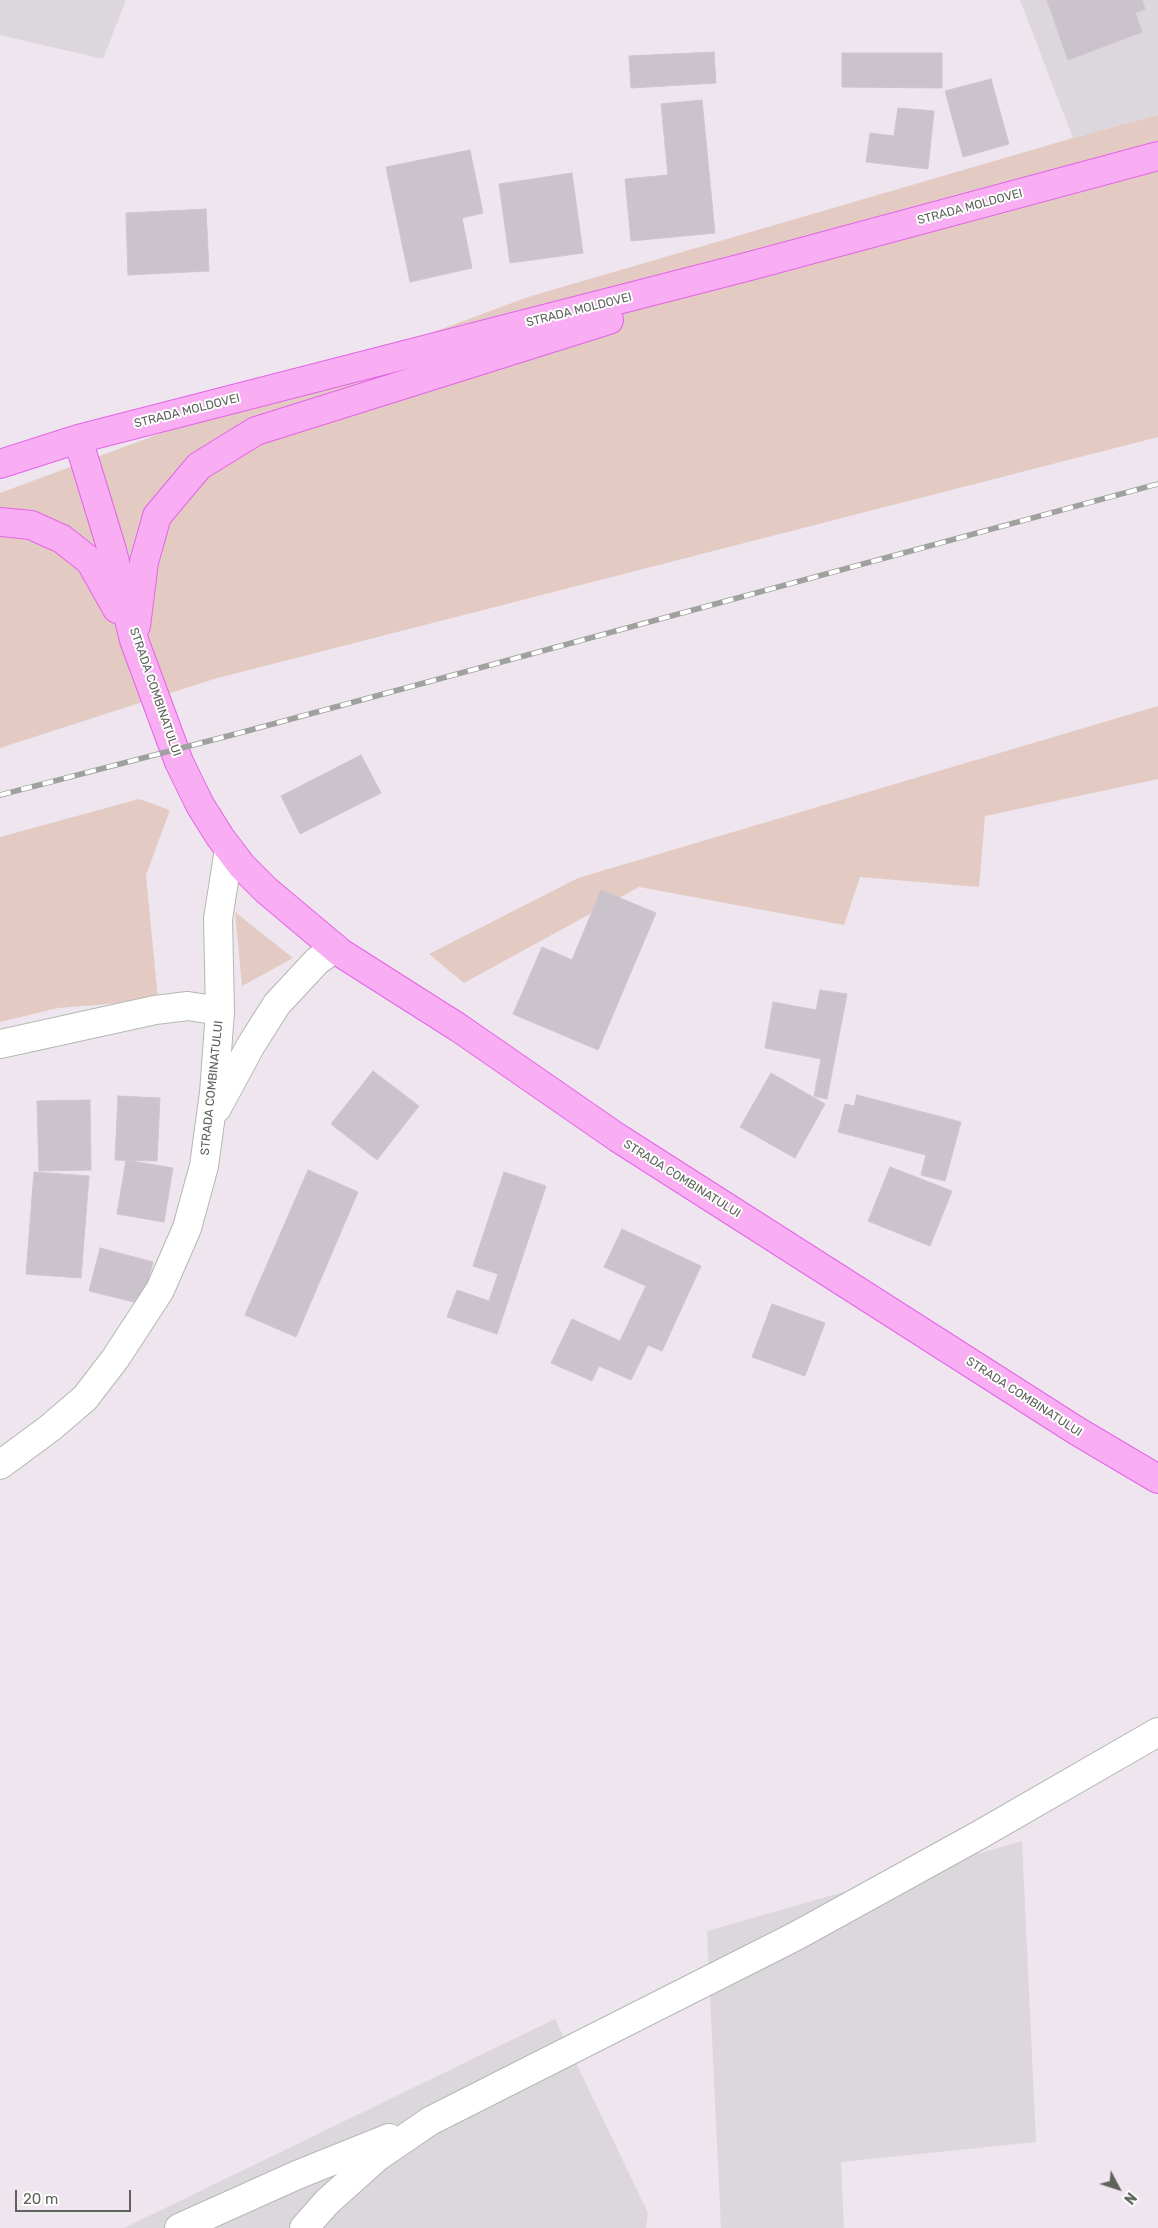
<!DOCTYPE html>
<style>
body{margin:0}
#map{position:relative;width:1158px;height:2228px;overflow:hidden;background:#eee5ee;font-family:Rubik,sans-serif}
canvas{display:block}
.north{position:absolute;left:1093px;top:2163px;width:50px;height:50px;-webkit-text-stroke:4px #fff;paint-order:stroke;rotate:130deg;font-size:14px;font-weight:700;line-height:20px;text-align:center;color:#5e645c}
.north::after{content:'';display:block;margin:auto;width:18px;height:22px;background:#5e645c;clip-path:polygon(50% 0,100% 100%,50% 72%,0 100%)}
.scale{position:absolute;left:15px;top:2190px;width:116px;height:22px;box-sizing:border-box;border:2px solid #5e645c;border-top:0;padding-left:6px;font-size:15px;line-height:18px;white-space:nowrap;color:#5e645c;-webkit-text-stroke:4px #fff;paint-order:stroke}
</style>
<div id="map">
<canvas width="1158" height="2228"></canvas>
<div class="north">N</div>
<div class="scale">20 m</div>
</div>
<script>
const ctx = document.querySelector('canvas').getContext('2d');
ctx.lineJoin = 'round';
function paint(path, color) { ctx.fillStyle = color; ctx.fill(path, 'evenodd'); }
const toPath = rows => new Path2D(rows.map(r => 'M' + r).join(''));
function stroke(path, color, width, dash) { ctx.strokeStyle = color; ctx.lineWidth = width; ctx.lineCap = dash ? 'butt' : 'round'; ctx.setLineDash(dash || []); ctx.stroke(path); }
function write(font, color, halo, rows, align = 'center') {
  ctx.font = font + ' Rubik,sans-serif'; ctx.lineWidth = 4; ctx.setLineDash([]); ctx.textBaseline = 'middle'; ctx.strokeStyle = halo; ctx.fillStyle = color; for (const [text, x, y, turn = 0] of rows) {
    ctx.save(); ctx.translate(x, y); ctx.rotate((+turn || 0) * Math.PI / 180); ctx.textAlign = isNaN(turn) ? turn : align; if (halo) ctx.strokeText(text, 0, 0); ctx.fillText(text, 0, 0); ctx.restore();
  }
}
paint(toPath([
 [0,0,126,0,103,59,0,35],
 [1020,0,1158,0,1158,115,1073,138],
 [1022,1841,1036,2142,841,2162,844,2228,721,2228,707,1931],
 [555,2019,648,2213,646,2228,124,2228]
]), '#dcd7dd');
paint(toPath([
 [1158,115,1158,437,214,679,0,748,0,493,528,297,1073,138],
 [1158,706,1158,779,985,816,979,887,860,877,844,925,639,887,464,983,429,954,578,878],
 [139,799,170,810,146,875,158,1000,58,1008,0,1022,0,837],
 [235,912,293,958,242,986]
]), '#e3cbc3');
const building = toPath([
 [1047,0,1142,0,1145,9,1135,13,1142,32,1068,60,1047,0],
 [714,52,716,83,631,88,629,56,714,52],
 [842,53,942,53,942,88,842,87,842,53],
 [991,79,1009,144,963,157,945,91,991,79],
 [702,100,715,233,631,241,625,179,668,175,661,104,702,100],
 [898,108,934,111,928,169,866,162,870,133,894,136,898,108],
 [470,150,483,213,462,218,472,268,410,282,386,167,470,150],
 [572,173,583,253,510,263,499,184,572,173],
 [206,209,209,271,128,275,126,213,206,209],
 [361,755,381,793,300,834,281,796,361,755],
 [601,890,656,913,598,1050,513,1014,542,947,572,960,601,890],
 [820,990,847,994,827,1099,814,1096,821,1059,765,1048,773,1002,816,1010,820,990],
 [373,1071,419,1106,377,1160,331,1124,373,1071],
 [771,1073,825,1104,795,1158,740,1127,771,1073],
 [857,1095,961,1122,945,1181,921,1175,926,1155,838,1132,845,1104,854,1106,857,1095],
 [118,1096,160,1098,157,1161,115,1160,118,1096],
 [90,1100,91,1170,39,1171,37,1101,90,1100],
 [126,1160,173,1168,164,1222,117,1214,126,1160],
 [890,1167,952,1191,930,1246,868,1221,890,1167],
 [308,1170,358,1192,296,1337,245,1315,308,1170],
 [34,1172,89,1176,81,1278,26,1274,34,1172],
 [504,1172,546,1186,497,1334,447,1317,457,1290,489,1301,498,1274,473,1266,504,1172],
 [622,1229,701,1266,662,1351,648,1345,631,1380,599,1366,592,1381,551,1363,572,1319,620,1341,646,1286,604,1267,622,1229],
 [100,1248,153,1262,142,1304,89,1291,100,1248],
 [772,1304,825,1323,805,1376,752,1357,772,1304]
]);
paint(building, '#cac3cb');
stroke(building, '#d1c3d2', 1);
const street = toPath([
 [0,1044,155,1010,188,1006,220,1011],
 [179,2228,297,2175,389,2138],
 [304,2228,327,2202,376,2158,430,2121,796,1936,981,1834,1158,1732]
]);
const secondary = toPath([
 [217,1108,251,1045,277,1004,317,961,335,948],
 [0,1465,50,1428,85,1398,115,1359,160,1290,187,1228,204,1166,214,1093,220,1011,218,919,229,849]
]);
const primary = toPath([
 [78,439,112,550,134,640,179,762,200,805,220,837,242,866,266,890,341,953,459,1028,618,1138,1077,1431,1158,1479],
 [0,464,78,439,750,266,1158,156],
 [0,522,31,525,62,539,90,561,117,609],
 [136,626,144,562,157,516,199,466,256,431,609,320]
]);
stroke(street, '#b3b9b2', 30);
stroke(secondary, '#b2b8b1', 30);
stroke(primary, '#e364e7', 30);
stroke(street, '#fff', 28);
stroke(secondary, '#fff', 28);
stroke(primary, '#f9aef3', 28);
const rail = toPath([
 [0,795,247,731,1158,484]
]);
stroke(rail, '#9ea19e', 5.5);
stroke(rail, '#fff', 4, [11]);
write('12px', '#5e645c', '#fff', [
 ["STRADA MOLDOVEI",970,207,-15],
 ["STRADA MOLDOVEI",579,310,-14],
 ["STRADA MOLDOVEI",187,411,-14],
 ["STRADA COMBINATULUI",155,692,71],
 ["STRADA COMBINATULUI",212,1088,-84],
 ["STRADA COMBINATULUI",682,1179,32],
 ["STRADA COMBINATULUI",1024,1397,33]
]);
</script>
